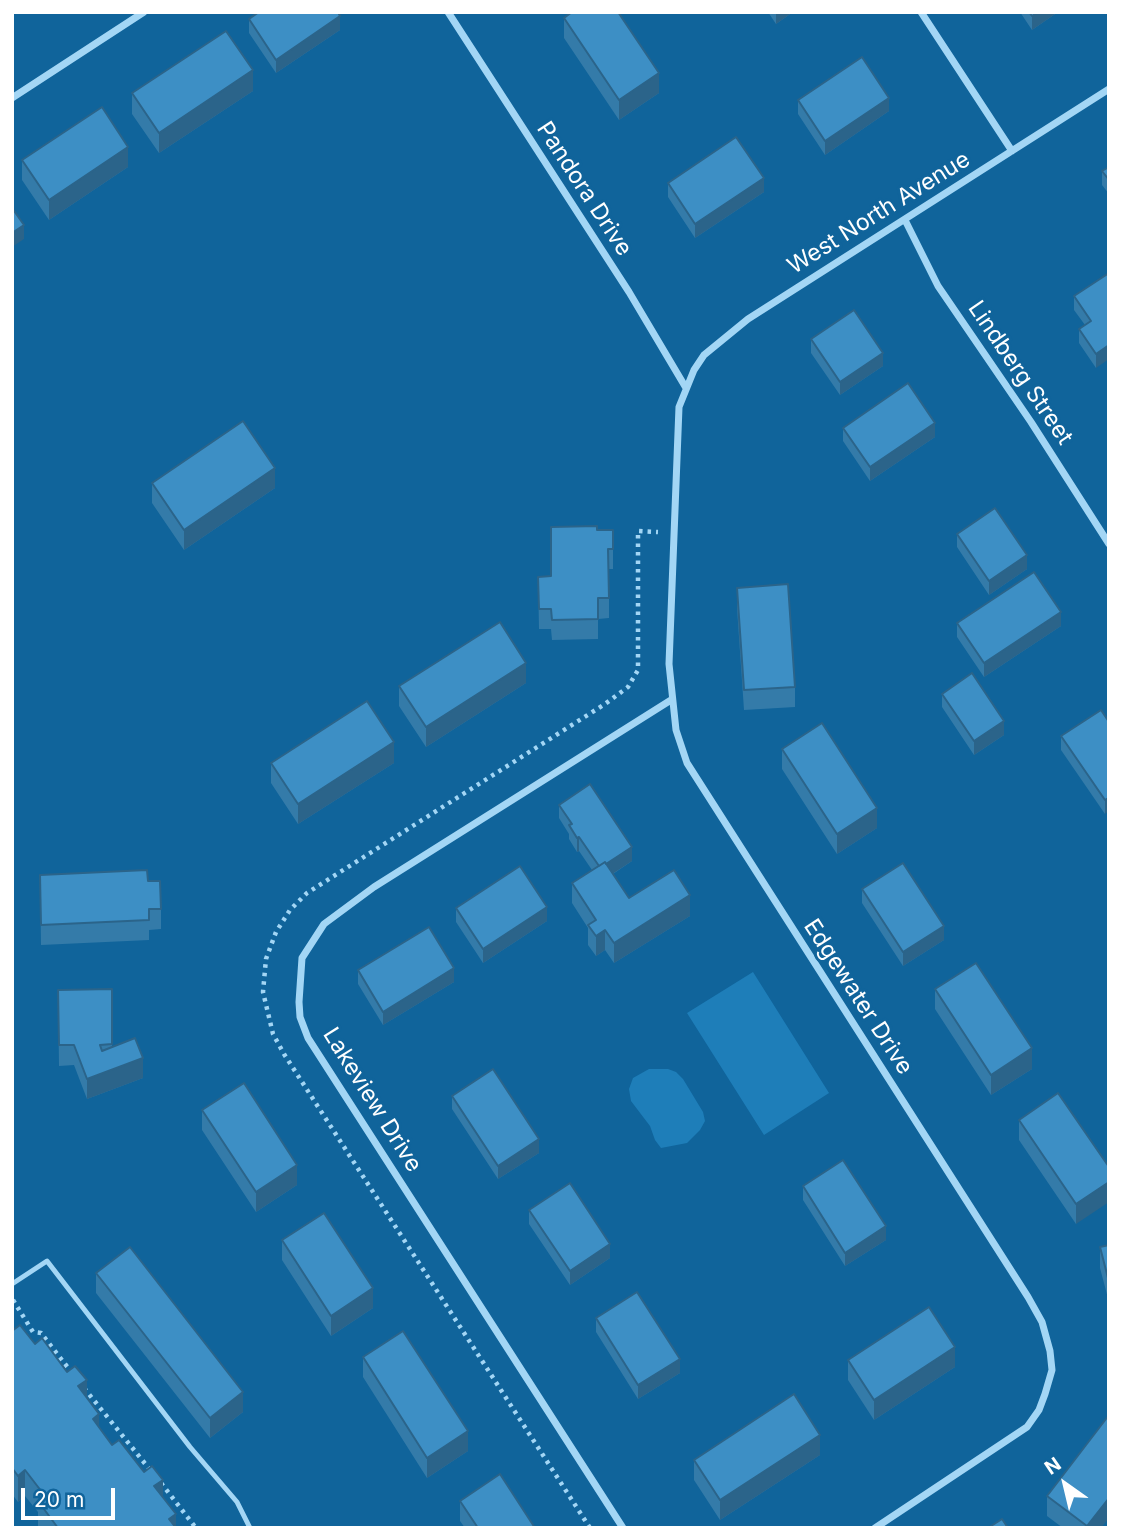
<!DOCTYPE html>
<style>
body{margin:0}
#map{position:relative;width:1121px;height:1540px;overflow:hidden;background:#10649b;font-family:Inter,sans-serif}
canvas{display:block}
.frame{position:absolute;inset:0;border:14px solid #fff;pointer-events:none}
.north{position:absolute;left:1030px;top:1449px;width:70px;height:70px;-webkit-text-stroke:5px #10649b;paint-order:stroke;rotate:326deg;font-size:19px;font-weight:700;line-height:28px;text-align:center;color:#fff}
.north::after{content:'';display:block;margin:auto;width:24px;height:32px;background:#fff;clip-path:polygon(50% 0,100% 100%,50% 72%,0 100%)}
.scale{position:absolute;left:21px;top:1488px;width:94px;height:32px;box-sizing:border-box;border:4px solid #fff;border-top:0;padding-left:9px;font-size:21px;line-height:24px;white-space:nowrap;color:#fff;-webkit-text-stroke:5px #10649b;paint-order:stroke}
</style>
<div id="map">
<canvas width="1121" height="1540"></canvas>
<div class="frame"></div>
<div class="north">N</div>
<div class="scale">20 m</div>
</div>
<script>
const ctx = document.querySelector('canvas').getContext('2d');
ctx.lineJoin = 'round';
function paint(path, color) { ctx.fillStyle = color; ctx.fill(path, 'evenodd'); }
const toPath = rows => new Path2D(rows.map(r => 'M' + r).join(''));
function stroke(path, color, width, dash) { ctx.strokeStyle = color; ctx.lineWidth = width; ctx.lineCap = dash ? 'butt' : 'round'; ctx.setLineDash(dash || []); ctx.stroke(path); }
function write(font, color, halo, rows, align = 'center') {
  ctx.font = font + ' Inter,sans-serif'; ctx.lineWidth = 6; ctx.setLineDash([]); ctx.textBaseline = 'middle'; ctx.strokeStyle = halo; ctx.fillStyle = color; for (const [text, x, y, turn = 0] of rows) {
    ctx.save(); ctx.translate(x, y); ctx.rotate((+turn || 0) * Math.PI / 180); ctx.textAlign = isNaN(turn) ? turn : align; if (halo) ctx.strokeText(text, 0, 0); ctx.fillText(text, 0, 0); ctx.restore();
  }
}
paint(toPath([
 [753,972,829,1093,764,1135,687,1013],
 [649,1069,668,1069,676,1072,683,1079,703,1112,705,1121,700,1130,687,1143,661,1148,655,1140,650,1126,631,1101,629,1089,633,1078]
]), '#1e7eb9');
stroke(toPath([
 [13,1300,33,1332,41,1333,72,1373],
 [84,1388,151,1471],
 [161,1483,196,1528],
 [590,1528,284,1054,273,1034,263,992,266,959,276,932,290,910,307,893,605,704,628,687,638,670,638,531,658,532]
]), '#a3d6f5', 4.5, [3.5, 5]);
stroke(toPath([
 [12,1284,47,1261,190,1447,237,1502,250,1528]
]), '#a3d6f5', 5);
stroke(toPath([
 [448,12,629,292,686,388],
 [921,12,1012,151],
 [12,98,144,12],
 [905,220,938,286,1031,422,1109,544],
 [623,1528,308,1038,300,1017,299,1002,302,958,324,924,374,887,671,700],
 [875,1528,1027,1427,1039,1410,1045,1394,1052,1370,1050,1351,1042,1322,1028,1297,687,763,676,730,669,664,679,407,694,370,704,355,748,319,1109,89]
]), '#a3d6f5', 7);
paint(toPath([
 [768,12,793,12,776,24],
 [1020,12,1058,12,1032,30],
 [564,18,659,93,619,120,564,38],
 [249,19,340,30,276,73,249,33],
 [253,91,159,153,132,114,132,93],
 [798,100,889,111,825,155,798,114],
 [22,160,128,167,49,220,22,180],
 [1109,167,1109,194,1102,185,1102,171],
 [668,183,764,192,695,238,668,197],
 [1109,273,1096,368,1079,343,1079,329,1085,325,1074,310,1074,296],
 [811,339,883,366,840,395,811,353],
 [843,428,935,437,870,481,843,441],
 [152,483,275,488,184,550,152,503],
 [597,530,613,530,613,569,609,569,609,618,598,619,598,639,552,640,551,629,539,629,538,577,551,576],
 [957,534,1027,569,989,595,957,547],
 [737,588,795,687,795,707,744,710,737,608],
 [957,623,1061,626,984,677,957,637],
 [526,683,426,747,399,706,399,686],
 [942,694,1004,735,974,755,942,707],
 [1109,722,1105,814,1061,750,1061,736],
 [782,749,877,828,837,854,782,769],
 [271,763,394,763,298,824,271,783],
 [559,805,632,861,613,874,629,898,690,916,614,963,605,950,596,956,588,945,588,928,572,903,572,883,592,870,579,851,577,852,569,839,569,834,559,818],
 [40,875,148,881,161,909,161,929,149,930,149,940,41,945],
 [862,889,944,940,903,966,862,903],
 [456,908,547,921,483,963,456,922],
 [358,970,454,982,383,1025,358,984],
 [112,989,112,1047,143,1078,87,1099,74,1065,59,1066,58,990],
 [935,989,1032,1069,991,1095,935,1009],
 [452,1096,539,1153,498,1179,452,1109],
 [202,1110,297,1185,256,1212,202,1130],
 [1019,1120,1109,1167,1076,1224,1019,1140],
 [803,1186,886,1240,845,1266,803,1200],
 [529,1210,610,1258,570,1285,529,1224],
 [282,1240,373,1308,331,1336,282,1260],
 [1109,1245,1109,1302,1100,1268,1100,1247],
 [96,1273,243,1412,210,1438,96,1293],
 [596,1318,680,1373,638,1399,596,1332],
 [12,1331,35,1344,87,1398,99,1428,112,1445,163,1497,176,1528,38,1528,38,1512,25,1496,18,1502,12,1494],
 [363,1357,468,1451,427,1478,363,1377],
 [848,1360,955,1367,874,1420,848,1380],
 [820,1455,720,1520,694,1480,694,1460],
 [1047,1496,1101,1528,1063,1528,1047,1516],
 [460,1501,535,1528,465,1528,460,1521]
]), '#347ba9');
paint(toPath([
 [776,12,793,12,776,24],
 [1038,12,1058,12,1032,30,1032,16],
 [340,16,340,30,276,73,276,60],
 [253,70,253,91,159,153,159,133],
 [659,73,659,93,619,120,619,100],
 [889,98,889,111,825,155,825,141],
 [128,147,128,167,49,220,49,200],
 [764,178,764,192,695,238,695,224],
 [24,225,24,239,12,247,12,233],
 [1109,345,1109,359,1096,368,1096,354],
 [883,353,883,366,840,395,840,382],
 [935,423,935,437,870,481,870,467],
 [275,468,275,488,184,550,184,530],
 [1027,555,1027,569,989,595,989,581],
 [1061,612,1061,626,984,677,984,663],
 [526,663,526,683,426,747,426,727],
 [1004,721,1004,735,974,755,974,741],
 [394,742,394,763,298,824,298,804],
 [1109,798,1109,811,1105,814,1105,800],
 [877,808,877,828,837,854,837,834],
 [579,837,579,851,577,852,577,838],
 [632,847,632,861,600,882,600,868],
 [690,895,690,916,614,963,614,943],
 [547,907,547,921,483,963,483,949],
 [944,926,944,940,903,966,903,952],
 [605,930,605,950,596,956,596,936],
 [454,968,454,982,383,1025,383,1012],
 [1032,1048,1032,1069,991,1095,991,1075],
 [143,1058,143,1078,87,1099,87,1079],
 [539,1139,539,1153,498,1179,498,1166],
 [297,1165,297,1185,256,1212,256,1192],
 [1109,1182,1109,1202,1076,1224,1076,1204],
 [886,1226,886,1240,845,1266,845,1253],
 [610,1244,610,1258,570,1285,570,1271],
 [373,1288,373,1308,331,1336,331,1316],
 [955,1347,955,1367,874,1420,874,1400],
 [680,1359,680,1373,638,1399,638,1385],
 [87,1380,87,1406,78,1386],
 [243,1392,243,1412,210,1438,210,1418],
 [99,1414,99,1440,93,1419],
 [468,1431,468,1451,427,1478,427,1458],
 [820,1435,820,1455,720,1520,720,1500],
 [25,1470,25,1496,18,1502,18,1476],
 [163,1480,163,1506,154,1486],
 [1109,1498,1109,1518,1101,1528,1087,1528,1087,1526],
 [176,1514,176,1528,169,1519]
]), '#2b648a');
const building = toPath([
 [259,12,338,12,340,16,276,60,249,19,259,12],
 [572,12,618,12,659,73,619,100,564,18,572,12],
 [1029,12,1038,12,1032,16,1029,12],
 [226,31,253,70,159,133,132,93,226,31],
 [862,57,889,98,825,141,798,100,862,57],
 [102,107,128,147,49,200,22,160,102,107],
 [736,137,764,178,695,224,668,183,736,137],
 [1109,167,1109,180,1102,171,1109,167],
 [12,208,24,225,12,233,12,208],
 [1109,273,1109,345,1096,354,1079,329,1091,321,1074,296,1109,273],
 [854,310,883,353,840,382,811,339,854,310],
 [908,383,935,423,870,467,843,428,908,383],
 [243,421,275,468,184,530,152,483,243,421],
 [995,508,1027,555,989,581,957,534,995,508],
 [597,526,597,530,613,530,613,549,608,549,609,598,598,598,598,619,552,620,551,609,539,609,538,577,551,576,551,527,597,526],
 [1034,572,1061,612,984,663,957,623,1034,572],
 [788,584,795,687,744,690,737,588,788,584],
 [500,622,526,663,426,727,399,686,500,622],
 [972,673,1004,721,974,741,942,694,972,673],
 [367,701,394,742,298,804,271,763,367,701],
 [1101,710,1109,722,1109,798,1105,800,1061,736,1101,710],
 [822,723,877,808,837,834,782,749,822,723],
 [590,784,632,847,606,864,605,862,599,866,579,837,577,838,569,825,572,824,559,805,590,784],
 [605,862,629,898,674,870,690,895,614,943,605,930,596,936,588,925,596,920,572,883,605,862],
 [903,863,944,926,903,952,862,889,903,863],
 [520,866,547,907,483,949,456,908,520,866],
 [147,870,148,881,160,881,161,909,149,909,149,920,41,925,40,875,147,870],
 [429,927,454,968,383,1012,358,970,429,927],
 [976,963,1032,1048,991,1075,935,989,976,963],
 [112,989,112,1044,100,1045,102,1051,135,1038,143,1058,87,1079,74,1045,59,1045,58,990,112,989],
 [493,1069,539,1139,498,1166,452,1096,493,1069],
 [244,1083,297,1165,256,1192,202,1110,244,1083],
 [1058,1093,1109,1167,1109,1182,1076,1204,1019,1120,1058,1093],
 [843,1160,886,1226,845,1253,803,1186,843,1160],
 [570,1183,610,1244,570,1271,529,1210,570,1183],
 [324,1213,373,1288,331,1316,282,1240,324,1213],
 [1109,1245,1109,1282,1100,1247,1109,1245],
 [130,1247,243,1392,210,1418,96,1273,130,1247],
 [637,1292,680,1359,638,1385,596,1318,637,1292],
 [929,1307,955,1347,874,1400,848,1360,929,1307],
 [20,1325,35,1344,42,1338,67,1372,75,1366,87,1380,78,1386,99,1414,93,1419,112,1445,119,1440,144,1472,152,1466,163,1480,154,1486,176,1514,169,1519,176,1528,58,1528,38,1501,45,1496,25,1470,18,1476,12,1468,12,1331,20,1325],
 [403,1331,468,1431,427,1458,363,1357,403,1331],
 [794,1394,820,1435,720,1500,694,1460,794,1394],
 [1109,1415,1109,1498,1087,1526,1047,1496,1109,1415],
 [500,1474,535,1528,478,1528,460,1501,500,1474],
 [1002,1519,1008,1528,988,1528,1002,1519]
]);
paint(building, '#3d8fc5');
stroke(building, '#2b648a', 2);
write('23px', '#fff', '#10649b', [
 ["Pandora Drive",584,189,57],
 ["West North Avenue",879,213,-32],
 ["Lindberg Street",1020,373,56],
 ["Edgewater Drive",858,997,57],
 ["Lakeview Drive",372,1100,58]
]);
</script>
